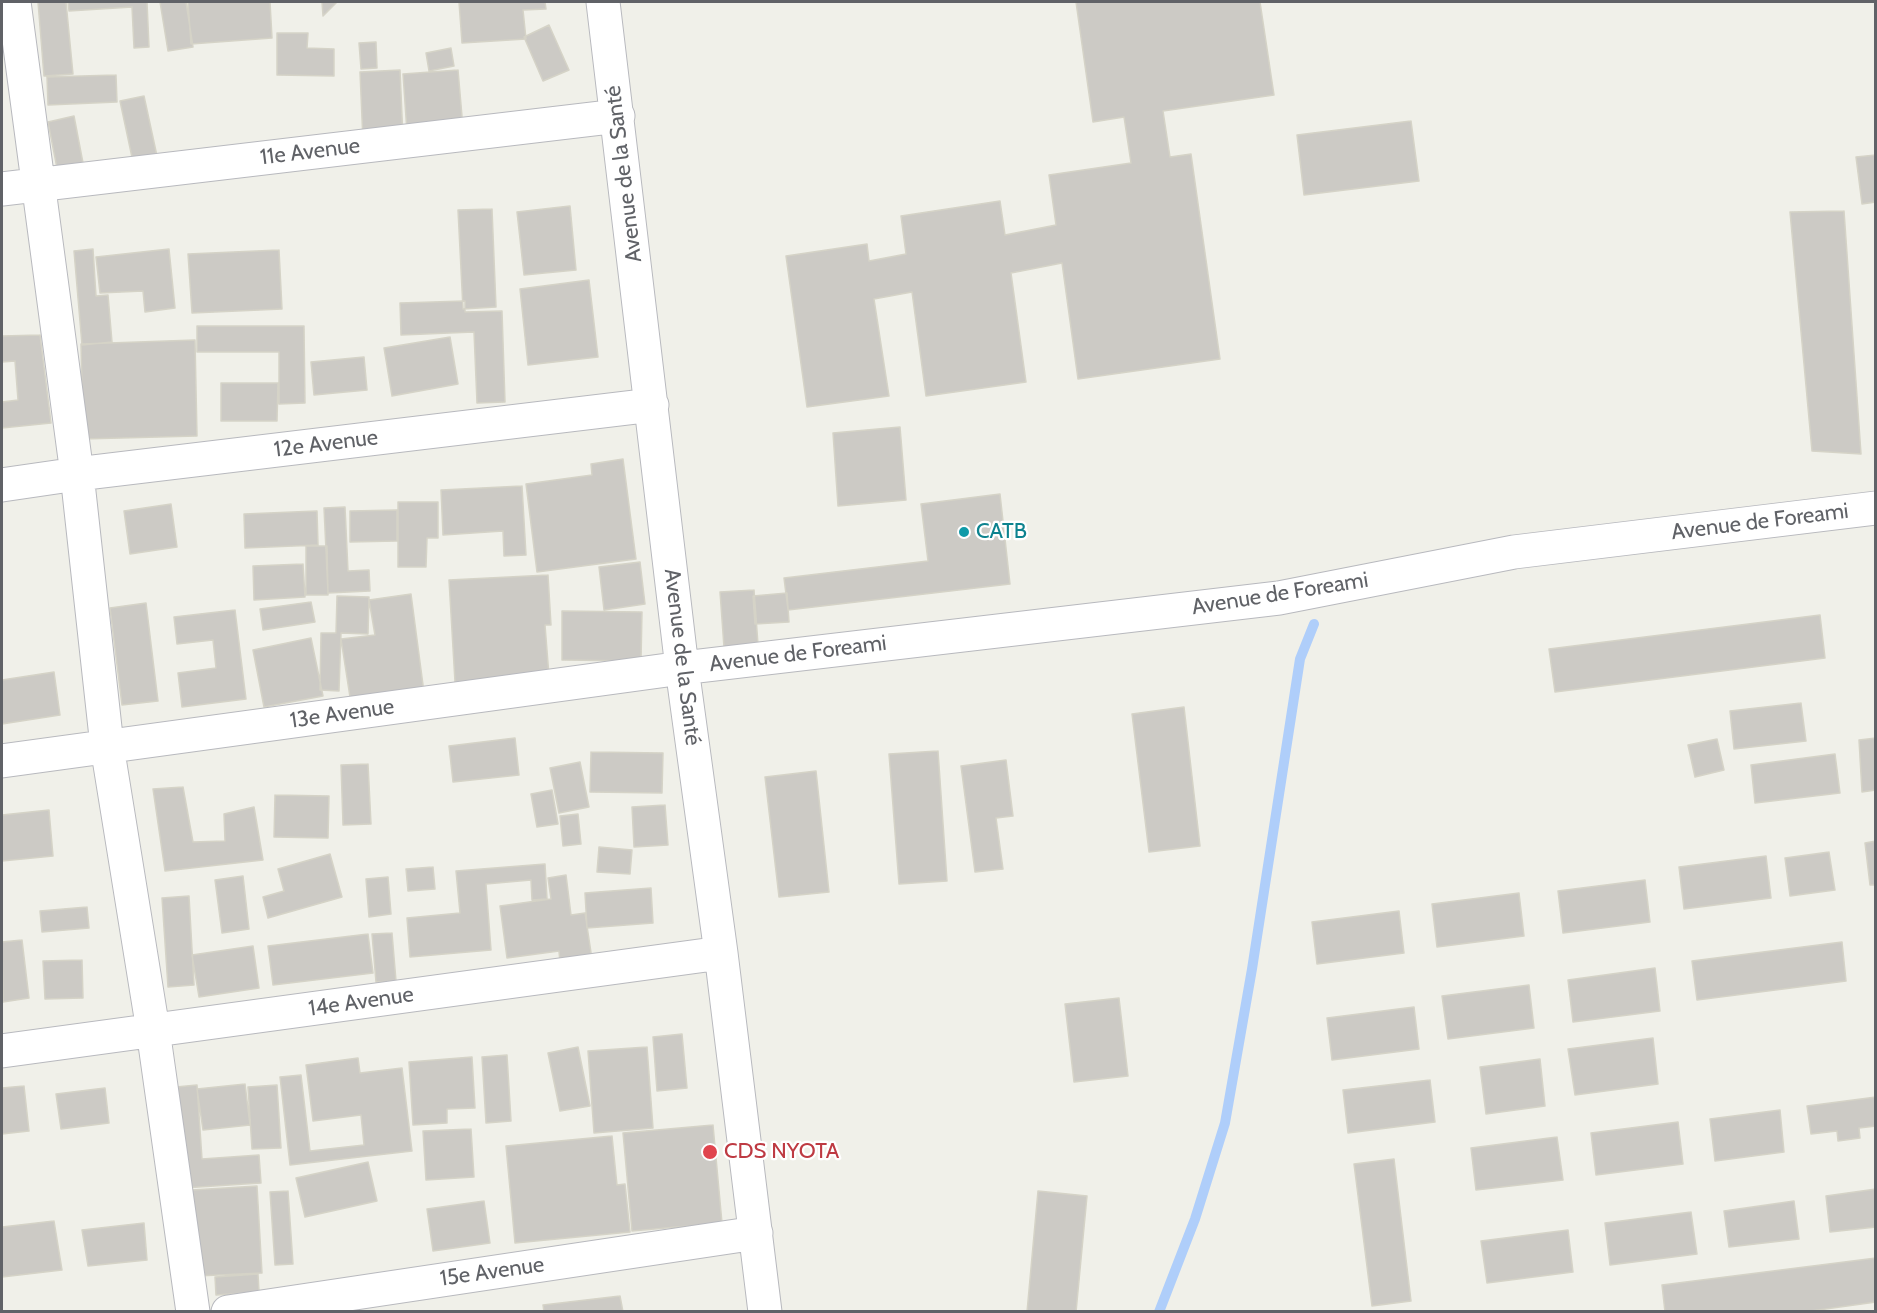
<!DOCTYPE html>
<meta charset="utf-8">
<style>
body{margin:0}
#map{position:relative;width:1877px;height:1313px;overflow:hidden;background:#f0f0e9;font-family:Cabin,sans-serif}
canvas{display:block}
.frame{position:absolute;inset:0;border:3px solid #606267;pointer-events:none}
</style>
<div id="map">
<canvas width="1877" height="1313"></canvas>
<div class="frame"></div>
</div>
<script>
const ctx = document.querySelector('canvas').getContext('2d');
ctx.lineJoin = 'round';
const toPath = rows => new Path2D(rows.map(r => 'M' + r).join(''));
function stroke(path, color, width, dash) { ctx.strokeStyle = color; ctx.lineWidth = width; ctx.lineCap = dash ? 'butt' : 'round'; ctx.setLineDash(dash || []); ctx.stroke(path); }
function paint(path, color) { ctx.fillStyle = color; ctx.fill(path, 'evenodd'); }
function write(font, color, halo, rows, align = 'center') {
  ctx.font = font + ' Cabin,sans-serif'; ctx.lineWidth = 4.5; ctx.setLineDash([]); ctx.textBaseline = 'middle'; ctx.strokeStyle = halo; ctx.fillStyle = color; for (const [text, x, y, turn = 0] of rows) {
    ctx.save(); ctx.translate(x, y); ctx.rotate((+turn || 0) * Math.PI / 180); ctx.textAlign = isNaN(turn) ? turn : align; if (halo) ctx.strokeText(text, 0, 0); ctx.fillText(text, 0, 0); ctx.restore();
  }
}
stroke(toPath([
 [1159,1312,1195,1219,1225,1123,1252,969,1300,659,1314,624]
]), '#afcefa', 10);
const building = toPath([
 [38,2,66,2,73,74,44,76,38,2],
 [68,2,147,2,149,47,134,48,132,7,69,11,68,2],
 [160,2,186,2,193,47,168,51,160,2],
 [188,2,270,2,272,38,191,44,188,2],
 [322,2,337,2,323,16,322,2],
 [459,2,545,2,546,9,523,10,526,39,462,43,459,2],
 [1076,2,1260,2,1274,95,1163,111,1170,157,1191,154,1220,359,1078,379,1062,263,1011,273,1026,382,926,396,912,292,874,299,889,396,807,407,786,256,867,244,869,261,906,254,901,216,1000,201,1005,235,1056,225,1049,175,1131,163,1124,117,1093,122,1076,2],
 [549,25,569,70,543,81,524,37,549,25],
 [277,33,308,33,307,48,334,49,334,76,277,75,277,33],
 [376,42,377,68,361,69,359,43,376,42],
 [451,48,454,66,429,71,426,53,451,48],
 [400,70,403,139,363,141,360,72,400,70],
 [458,70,463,128,407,132,403,74,458,70],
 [116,75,117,102,48,105,47,77,116,75],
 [144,96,157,156,133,162,120,101,144,96],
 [74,116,83,163,57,168,48,122,74,116],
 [1411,121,1419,181,1304,195,1297,135,1411,121],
 [1876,155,1876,202,1862,204,1856,157,1876,155],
 [570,206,576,270,524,275,517,212,570,206],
 [492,209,496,307,463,309,458,210,492,209],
 [1844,211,1861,454,1812,451,1790,212,1844,211],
 [93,249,96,296,108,295,112,342,82,345,74,251,93,249],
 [169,249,175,308,145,312,143,291,100,293,96,257,169,249],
 [279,250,282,309,192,313,188,254,279,250],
 [589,280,598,357,528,365,520,289,589,280],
 [465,301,465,312,502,311,505,402,477,403,474,332,401,335,400,303,465,301],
 [197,326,304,326,305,403,279,404,279,352,197,352,197,326],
 [40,335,51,423,2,428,2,402,18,400,15,361,2,362,2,336,40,335],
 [450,337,458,384,392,396,384,348,450,337],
 [195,340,197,436,83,439,81,344,195,340],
 [364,357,367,390,314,395,311,362,364,357],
 [221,383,278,383,277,421,221,421,221,383],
 [900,427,906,500,838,506,833,433,900,427],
 [623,459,636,559,537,572,526,484,592,475,591,464,623,459],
 [522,486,526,555,504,556,503,531,443,535,441,490,522,486],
 [1000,494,1010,584,788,610,784,578,928,561,921,504,1000,494],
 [398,502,438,502,438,538,427,538,426,567,398,567,398,502],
 [171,504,177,547,130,554,124,511,171,504],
 [345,507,348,571,369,570,370,591,328,593,324,508,345,507],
 [397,510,397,541,350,542,350,511,397,510],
 [317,511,318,545,245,548,244,514,317,511],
 [306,546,327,546,328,595,306,595,306,546],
 [640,562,645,604,604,610,599,567,640,562],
 [303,564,305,597,254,600,253,566,303,564],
 [548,575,551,625,545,625,549,676,455,682,449,580,548,575],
 [754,590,759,658,725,661,720,592,754,590],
 [787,593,789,622,755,624,753,596,787,593],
 [411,594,425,700,352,710,341,639,375,635,369,600,411,594],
 [337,596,369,597,368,634,341,633,339,691,320,690,321,633,336,633,337,596],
 [311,602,315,622,263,630,260,609,311,602],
 [146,603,158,701,122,705,110,608,146,603],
 [235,610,246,699,182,707,178,673,216,668,213,640,177,644,174,617,235,610],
 [562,611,642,612,641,661,562,660,562,611],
 [1820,615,1825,658,1555,692,1549,649,1820,615],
 [311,638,323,696,264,707,253,650,311,638],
 [54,672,60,715,2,724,2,680,54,672],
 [1801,703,1806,741,1734,749,1730,711,1801,703],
 [1184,707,1200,846,1149,852,1132,714,1184,707],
 [515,738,519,775,453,782,449,746,515,738],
 [1876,738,1876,790,1862,792,1859,740,1876,738],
 [1717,739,1724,770,1695,777,1688,745,1717,739],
 [938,751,947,881,899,884,889,754,938,751],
 [591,752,663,753,662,793,590,792,591,752],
 [1835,754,1840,793,1755,803,1751,765,1835,754],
 [1006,760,1013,816,996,818,1003,869,975,872,961,766,1006,760],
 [580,762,589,807,559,813,550,768,580,762],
 [368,764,371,824,343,825,341,765,368,764],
 [816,771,829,892,779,897,765,777,816,771],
 [183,787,193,842,225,841,224,814,254,807,263,860,165,871,153,789,183,787],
 [552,790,558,824,537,827,531,794,552,790],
 [275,795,329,796,328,838,274,837,275,795],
 [665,805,668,845,634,847,632,807,665,805],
 [49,810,53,856,2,861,2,815,49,810],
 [578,814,581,844,563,846,560,816,578,814],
 [1876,841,1876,885,1870,885,1865,843,1876,841],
 [599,847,632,850,630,874,597,872,599,847],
 [1829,852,1835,890,1790,896,1785,858,1829,852],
 [330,854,342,897,268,918,263,897,284,891,278,869,330,854],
 [1766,856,1771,898,1684,909,1679,867,1766,856],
 [545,864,547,899,532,900,531,880,486,884,491,950,410,957,407,918,460,913,456,871,545,864],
 [433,867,435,889,408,891,406,869,433,867],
 [566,875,571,915,585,913,592,959,560,963,559,951,507,958,500,906,551,899,548,878,566,875],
 [243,876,249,929,222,933,215,880,243,876],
 [388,877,391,914,369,917,366,879,388,877],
 [1645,880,1650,922,1563,933,1558,891,1645,880],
 [651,888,653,923,587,928,585,893,651,888],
 [1519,893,1524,936,1437,947,1432,904,1519,893],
 [189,896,194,985,168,987,162,898,189,896],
 [87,907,89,928,42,932,40,911,87,907],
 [1399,911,1404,953,1317,964,1312,922,1399,911],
 [392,933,396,981,376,982,372,934,392,933],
 [368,934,373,973,273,985,268,946,368,934],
 [22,940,29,998,3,1002,2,942,22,940],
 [1842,942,1846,981,1697,1000,1692,961,1842,942],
 [253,946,259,988,199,997,192,955,253,946],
 [82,960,83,998,45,999,43,961,82,960],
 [1655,968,1660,1011,1573,1022,1568,980,1655,968],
 [1529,985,1534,1028,1448,1039,1442,996,1529,985],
 [1119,998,1128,1076,1074,1082,1065,1004,1119,998],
 [1414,1007,1419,1049,1332,1060,1327,1018,1414,1007],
 [682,1034,687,1088,657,1091,653,1037,682,1034],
 [1653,1038,1658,1084,1575,1095,1568,1049,1653,1038],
 [578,1047,590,1106,560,1111,548,1053,578,1047],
 [647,1047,653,1128,594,1133,588,1051,647,1047],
 [507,1055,511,1121,486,1123,482,1057,507,1055],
 [472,1057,475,1108,447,1109,447,1123,413,1125,409,1062,472,1057],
 [358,1058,360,1073,402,1068,412,1151,290,1165,280,1077,301,1075,310,1151,364,1145,361,1115,313,1121,306,1065,358,1058],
 [1540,1059,1545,1106,1486,1114,1480,1067,1540,1059],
 [1430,1080,1435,1122,1348,1133,1343,1090,1430,1080],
 [245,1084,250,1125,203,1130,197,1089,245,1084],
 [197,1085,202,1159,259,1155,261,1183,183,1188,176,1087,197,1085],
 [277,1085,281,1148,252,1149,248,1087,277,1085],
 [24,1086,29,1131,2,1134,2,1088,24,1086],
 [105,1088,109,1123,61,1129,56,1094,105,1088],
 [1876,1097,1876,1126,1859,1128,1860,1138,1838,1141,1837,1131,1811,1134,1807,1106,1876,1097],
 [1780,1110,1784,1152,1715,1161,1710,1119,1780,1110],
 [1678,1122,1683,1164,1596,1175,1591,1133,1678,1122],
 [713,1125,722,1223,632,1231,623,1133,713,1125],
 [471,1129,474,1177,426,1180,423,1131,471,1129],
 [612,1136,617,1185,625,1184,630,1232,515,1243,506,1146,612,1136],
 [1557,1137,1563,1180,1476,1190,1471,1148,1557,1137],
 [1394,1159,1411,1301,1372,1306,1354,1164,1394,1159],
 [368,1162,377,1201,305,1217,296,1178,368,1162],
 [257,1186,262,1273,197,1276,192,1190,257,1186],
 [1876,1189,1876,1227,1830,1232,1826,1196,1876,1189],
 [288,1191,293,1264,275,1265,270,1192,288,1191],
 [1038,1191,1087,1196,1076,1312,1027,1312,1038,1191],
 [484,1201,490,1243,433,1251,427,1209,484,1201],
 [1794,1201,1799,1239,1729,1247,1724,1211,1794,1201],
 [1691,1212,1697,1254,1610,1265,1605,1223,1691,1212],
 [54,1221,62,1270,2,1277,2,1227,54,1221],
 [144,1223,147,1260,88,1266,82,1230,144,1223],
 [1568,1230,1573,1272,1487,1283,1481,1241,1568,1230],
 [1876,1258,1876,1302,1804,1312,1665,1312,1662,1285,1876,1258],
 [258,1274,259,1292,216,1295,215,1277,258,1274],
 [620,1296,623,1312,544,1312,543,1305,620,1296]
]);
paint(building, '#cccac5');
stroke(building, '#d5d3c7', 1.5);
const street = toPath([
 [14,2,77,474,107,746,153,1030,193,1312],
 [603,2,682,668,721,953,765,1312],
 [2,189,618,116],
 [2,485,77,474,652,405],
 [2,761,682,668,1279,598,1514,552,1876,508],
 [2,1051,721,953],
 [228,1312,756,1233]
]);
stroke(street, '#b8b9be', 35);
stroke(street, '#fff', 33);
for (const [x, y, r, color] of [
 [964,532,6,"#0f9aa8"],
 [710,1152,8,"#e0444e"]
]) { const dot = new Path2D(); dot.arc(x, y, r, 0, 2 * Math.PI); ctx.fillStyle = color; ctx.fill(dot); stroke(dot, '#fff', 2); }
write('22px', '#606267', '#fff', [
 ["11e Avenue",310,152,-7],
 ["Avenue de la Santé",624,174,-97],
 ["12e Avenue",326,444,-7],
 ["Avenue de Foreami",1760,522,-7],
 ["Avenue de Foreami",1280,594,-9],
 ["Avenue de Foreami",798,654,-7],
 ["Avenue de la Santé",682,657,83],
 ["13e Avenue",342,714,-8],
 ["14e Avenue",361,1002,-8],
 ["15e Avenue",492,1272,-8]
]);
write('22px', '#0d838f', '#fff', [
 ["CATB",976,532]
], 'left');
write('22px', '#be3a42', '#fff', [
 ["CDS NYOTA",724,1152]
], 'left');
</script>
